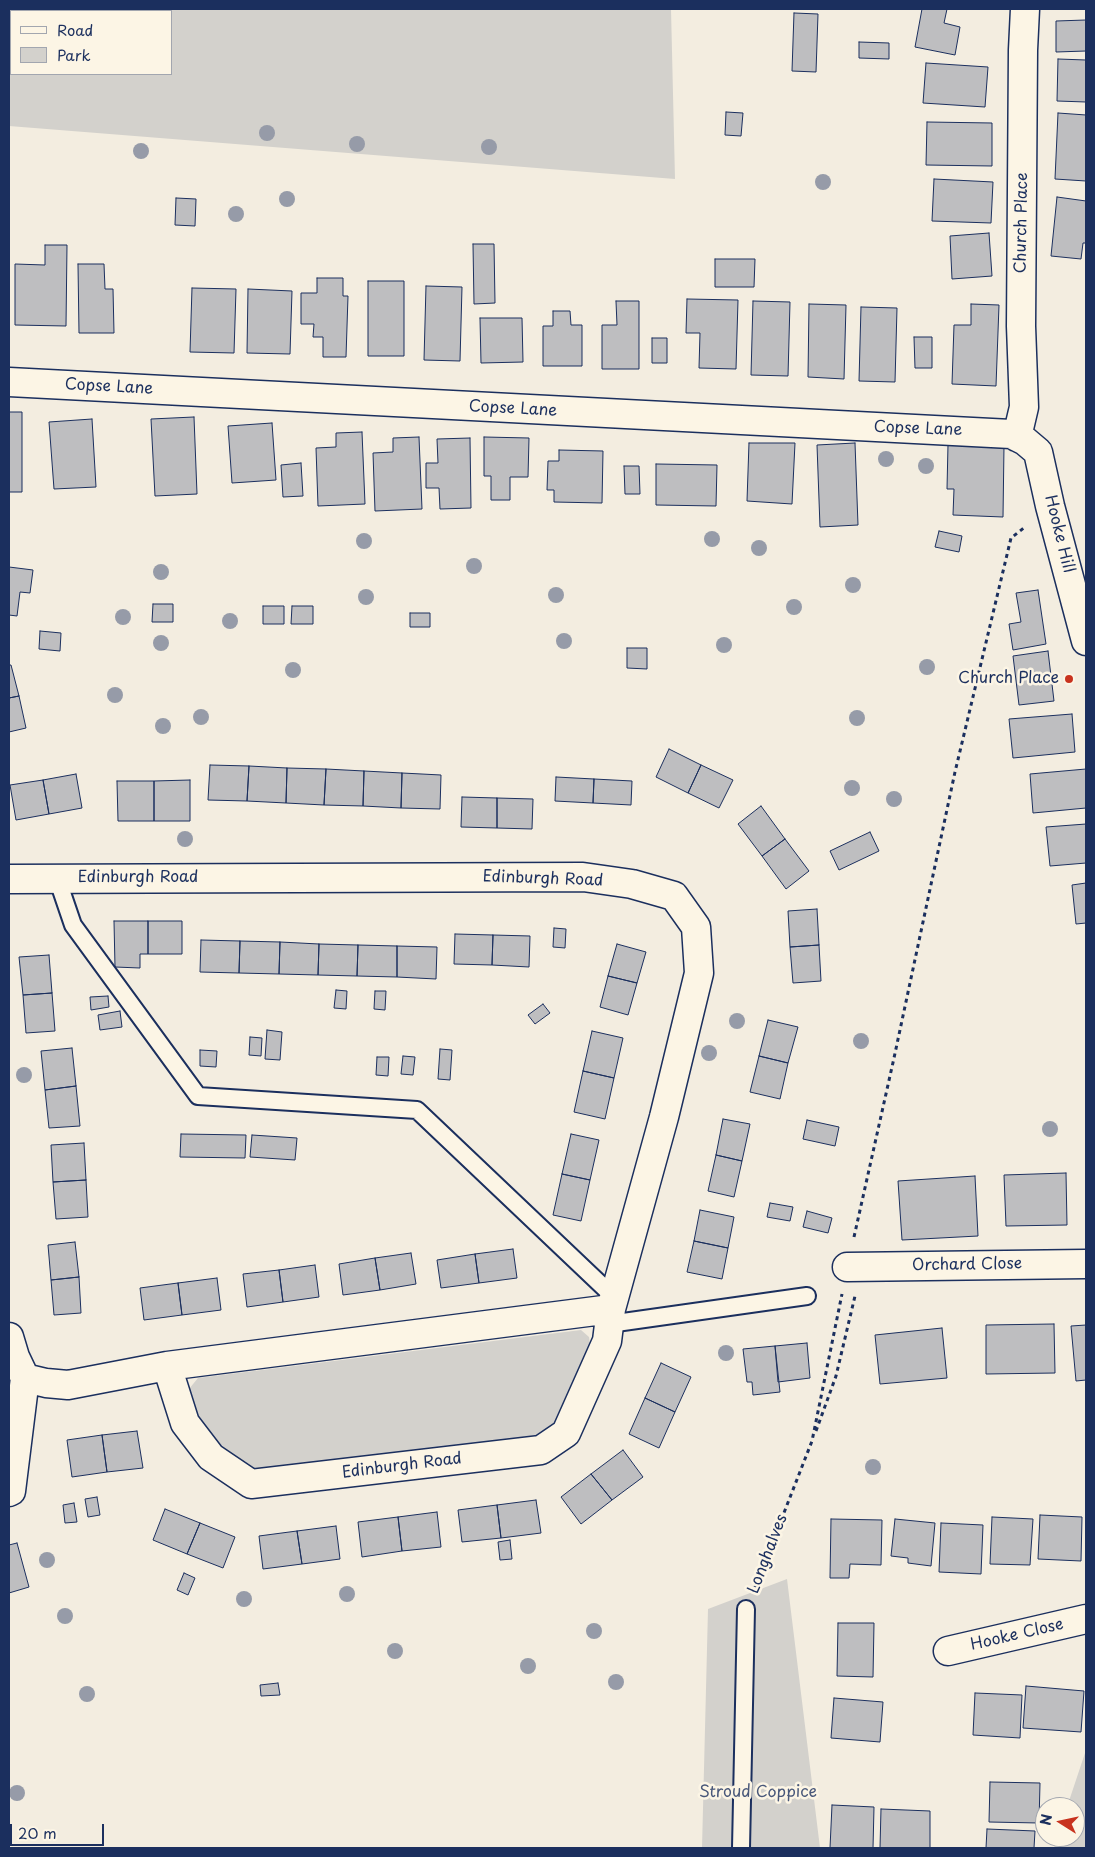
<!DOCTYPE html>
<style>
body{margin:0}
#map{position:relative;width:1095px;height:1857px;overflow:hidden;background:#f3ede0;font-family:"Playpen Sans",sans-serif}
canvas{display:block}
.frame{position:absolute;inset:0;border:10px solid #1b2f5e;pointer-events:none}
.legend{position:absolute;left:10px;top:10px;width:162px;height:65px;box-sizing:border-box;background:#fcf5e5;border:1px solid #a2a6af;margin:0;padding:6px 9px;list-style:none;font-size:15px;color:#1b2f5e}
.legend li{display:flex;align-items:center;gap:10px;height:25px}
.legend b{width:25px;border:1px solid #a2a6af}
.north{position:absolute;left:1035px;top:1797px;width:50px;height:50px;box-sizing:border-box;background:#fcf5e5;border:1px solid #a2a6af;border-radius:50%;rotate:280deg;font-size:14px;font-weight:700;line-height:20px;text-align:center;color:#1b2f5e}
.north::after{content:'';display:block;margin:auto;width:18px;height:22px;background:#c8321e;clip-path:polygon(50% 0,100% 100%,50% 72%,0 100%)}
.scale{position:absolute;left:10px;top:1824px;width:94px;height:22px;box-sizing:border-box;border:2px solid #1b2f5e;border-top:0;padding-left:6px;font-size:15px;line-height:18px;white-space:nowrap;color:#1b2f5e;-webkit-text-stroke:4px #fcf5e5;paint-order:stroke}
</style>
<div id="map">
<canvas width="1095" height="1857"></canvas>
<div class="frame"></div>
<ul class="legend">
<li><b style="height:6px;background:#fcf5e5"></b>Road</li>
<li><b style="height:14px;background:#d3d1cc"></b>Park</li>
</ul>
<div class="north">N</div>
<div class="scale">20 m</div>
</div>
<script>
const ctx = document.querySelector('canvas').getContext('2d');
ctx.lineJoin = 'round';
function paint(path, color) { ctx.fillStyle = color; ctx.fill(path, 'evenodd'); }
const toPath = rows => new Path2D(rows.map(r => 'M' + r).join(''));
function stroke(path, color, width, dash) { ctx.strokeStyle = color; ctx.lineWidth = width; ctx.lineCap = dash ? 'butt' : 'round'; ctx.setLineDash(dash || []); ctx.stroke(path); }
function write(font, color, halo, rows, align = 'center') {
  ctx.font = font + ' "Playpen Sans",sans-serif'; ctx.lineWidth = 5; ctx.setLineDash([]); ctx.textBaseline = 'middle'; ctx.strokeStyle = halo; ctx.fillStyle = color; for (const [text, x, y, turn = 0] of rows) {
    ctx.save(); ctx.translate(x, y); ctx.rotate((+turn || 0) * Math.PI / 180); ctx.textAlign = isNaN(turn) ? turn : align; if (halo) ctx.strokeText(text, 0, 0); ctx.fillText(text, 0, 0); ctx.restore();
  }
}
paint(toPath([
 [9,9,671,9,675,179,9,126],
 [11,11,171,11,171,74,11,74],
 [581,1330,589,1337,591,1352,560,1424,546,1434,247,1473,232,1464,187,1403,189,1389,198,1378],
 [787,1579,820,1848,702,1848,708,1609],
 [1086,1750,1086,1848,1054,1848,1057,1837,1075,1837,1075,1807,1067,1807]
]), '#d3d1cc');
const building = toPath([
 [922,9,947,9,944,23,960,27,955,55,915,47,922,9],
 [794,13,818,14,816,72,792,71,794,13],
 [1086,20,1086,51,1056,52,1056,21,1086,20],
 [859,42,889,43,889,59,859,58,859,42],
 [1058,59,1086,60,1086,102,1057,101,1058,59],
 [926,63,988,67,985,107,923,103,926,63],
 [726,112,743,113,741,136,725,135,726,112],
 [1058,113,1086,115,1086,181,1055,179,1058,113],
 [927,122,992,123,992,166,926,165,927,122],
 [934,179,993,182,991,223,932,221,934,179],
 [1057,197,1086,201,1086,243,1083,243,1081,259,1051,256,1057,197],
 [176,198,196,199,195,226,175,225,176,198],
 [989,233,992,276,952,279,950,236,989,233],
 [473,244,494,244,495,303,474,304,473,244],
 [45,245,67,245,66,326,15,325,15,264,45,265,45,245],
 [715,259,755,259,754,287,715,287,715,259],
 [78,264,104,264,105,289,113,289,114,333,79,333,78,264],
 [317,278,343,278,343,296,348,296,346,357,323,357,323,337,313,337,314,324,301,324,301,293,317,293,317,278],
 [368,281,404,281,404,356,368,356,368,281],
 [426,286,462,287,460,361,424,360,426,286],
 [192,288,236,289,234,353,190,352,192,288],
 [248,289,292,291,290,354,247,353,248,289],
 [687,299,738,300,736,369,699,368,700,333,686,333,687,299],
 [616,301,639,301,639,369,602,369,602,325,617,325,616,301],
 [753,301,790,302,788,376,751,375,753,301],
 [809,304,846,305,844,379,808,377,809,304],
 [971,304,999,305,996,386,952,384,954,325,971,325,971,304],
 [861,307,897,308,895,382,859,381,861,307],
 [553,311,570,311,571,325,582,325,582,366,543,366,543,326,553,326,553,311],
 [480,318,522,318,523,362,481,363,480,318],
 [914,337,932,337,932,368,915,368,914,337],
 [652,338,667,338,667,363,652,363,652,338],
 [9,412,22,412,22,492,9,492,9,412],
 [194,417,197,494,155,496,151,419,194,417],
 [92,419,96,487,54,489,49,422,92,419],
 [272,423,276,480,232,483,228,426,272,423],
 [362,432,365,504,318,506,316,448,336,447,336,433,362,432],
 [419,437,422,509,375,511,373,453,393,452,393,438,419,437],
 [484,437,529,438,528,477,510,477,510,500,491,500,491,476,484,476,484,437],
 [470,438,471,508,440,509,439,488,426,488,426,463,438,463,437,439,470,438],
 [749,443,795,443,792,504,747,501,749,443],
 [855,443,858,525,820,527,817,445,855,443],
 [948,445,1004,446,1003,517,953,515,954,489,947,489,948,445],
 [559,450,603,451,602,503,554,502,554,490,547,490,548,461,559,461,559,450],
 [301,463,303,496,283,497,281,465,301,463],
 [656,464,717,465,716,506,656,505,656,464],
 [624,466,639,466,640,494,625,494,624,466],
 [939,531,962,536,959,552,935,547,939,531],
 [9,567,33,570,30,593,20,592,17,616,9,615,9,567],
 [1038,590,1046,644,1013,650,1009,624,1021,622,1016,593,1038,590],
 [153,604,173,604,173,622,152,622,153,604],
 [263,606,284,606,284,624,263,624,263,606],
 [292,606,313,606,313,624,291,624,292,606],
 [410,613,430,613,430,627,410,627,410,613],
 [40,631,61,633,60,651,39,649,40,631],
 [627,648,647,648,647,669,627,668,627,648],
 [1048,651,1054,701,1019,705,1013,656,1048,651],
 [9,665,11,665,19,696,9,698,9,665],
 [19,696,26,728,9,732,9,698,19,696],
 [1072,714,1075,752,1013,758,1009,719,1072,714],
 [669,749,701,765,688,793,656,777,669,749],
 [210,765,249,766,247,801,208,800,210,765],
 [701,765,733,780,719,808,688,793,701,765],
 [249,766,287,768,286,803,247,801,249,766],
 [287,768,326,769,324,805,286,803,287,768],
 [326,769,364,771,363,806,324,805,326,769],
 [1086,769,1086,808,1033,813,1030,774,1086,769],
 [364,771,402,773,401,808,363,806,364,771],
 [402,773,441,775,440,809,401,808,402,773],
 [76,774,82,808,49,814,43,780,76,774],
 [556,777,594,779,593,803,555,801,556,777],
 [594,779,632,781,631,805,593,803,594,779],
 [43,780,49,814,16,820,10,785,43,780],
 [190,780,190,821,154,821,154,781,190,780],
 [117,781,154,781,154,821,118,821,117,781],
 [462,797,497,798,497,828,461,827,462,797],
 [497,798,533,799,532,829,497,828,497,798],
 [761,806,785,839,762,856,738,824,761,806],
 [1086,824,1086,863,1050,866,1046,827,1086,824],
 [870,832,879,851,839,870,830,851,870,832],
 [785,839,809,871,786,889,762,856,785,839],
 [1086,883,1086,923,1076,924,1072,885,1086,883],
 [817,909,819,945,790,947,788,911,817,909],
 [114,921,148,921,148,954,140,954,140,968,115,967,114,921],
 [148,921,182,921,182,954,148,954,148,921],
 [554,928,566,929,565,948,553,947,554,928],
 [455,934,493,935,492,965,454,964,455,934],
 [493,935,530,936,529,967,492,965,493,935],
 [201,940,240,941,239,973,200,972,201,940],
 [240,941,280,942,279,974,239,973,240,941],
 [280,942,319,944,318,975,279,974,280,942],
 [319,944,358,945,357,976,318,975,319,944],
 [617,944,646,952,637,983,608,976,617,944],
 [358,945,397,946,397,977,357,976,358,945],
 [819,945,821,981,793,983,790,947,819,945],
 [397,946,437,947,436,979,397,977,397,946],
 [49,955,52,993,23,995,19,957,49,955],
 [608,976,637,983,628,1015,600,1007,608,976],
 [336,990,347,991,346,1009,334,1008,336,990],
 [375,991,386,991,385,1010,374,1009,375,991],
 [52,993,55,1031,26,1033,23,995,52,993],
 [108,996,109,1007,91,1010,90,997,108,996],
 [543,1004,550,1013,535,1024,528,1015,543,1004],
 [120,1011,122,1027,100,1030,98,1015,120,1011],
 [768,1020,798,1027,788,1063,759,1056,768,1020],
 [267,1030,282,1032,280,1060,265,1059,267,1030],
 [592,1031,623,1038,614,1078,583,1071,592,1031],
 [250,1037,262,1038,261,1056,249,1055,250,1037],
 [72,1048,76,1086,45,1090,41,1051,72,1048],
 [440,1049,452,1050,450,1080,438,1079,440,1049],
 [200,1050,217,1051,216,1067,200,1066,200,1050],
 [403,1056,415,1057,413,1075,401,1074,403,1056],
 [759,1056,788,1063,780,1099,750,1092,759,1056],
 [377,1057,389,1057,388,1076,376,1075,377,1057],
 [583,1071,614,1078,605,1119,574,1112,583,1071],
 [76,1086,80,1126,49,1128,45,1090,76,1086],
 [723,1119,750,1124,742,1161,716,1155,723,1119],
 [807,1120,839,1127,835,1146,803,1139,807,1120],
 [181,1134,246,1135,245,1158,180,1157,181,1134],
 [571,1134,599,1140,590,1180,562,1174,571,1134],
 [252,1135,297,1138,295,1160,250,1157,252,1135],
 [84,1143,86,1180,53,1182,51,1145,84,1143],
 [716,1155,742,1161,734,1197,708,1191,716,1155],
 [1066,1173,1067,1225,1006,1226,1004,1175,1066,1173],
 [562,1174,590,1180,581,1221,553,1215,562,1174],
 [975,1176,978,1236,902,1240,898,1181,975,1176],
 [86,1180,88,1217,56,1219,53,1182,86,1180],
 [770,1203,793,1207,790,1221,767,1217,770,1203],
 [700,1210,734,1217,728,1248,694,1241,700,1210],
 [807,1211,832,1218,828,1233,803,1227,807,1211],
 [694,1241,728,1248,722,1279,687,1272,694,1241],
 [75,1242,79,1277,51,1280,48,1245,75,1242],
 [513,1249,517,1278,479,1283,475,1254,513,1249],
 [411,1253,416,1284,380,1290,375,1258,411,1253],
 [475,1254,479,1283,441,1288,437,1260,475,1254],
 [375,1258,380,1290,343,1295,339,1264,375,1258],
 [315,1265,319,1297,283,1302,279,1270,315,1265],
 [279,1270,283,1302,247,1307,243,1274,279,1270],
 [79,1277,81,1313,54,1315,51,1280,79,1277],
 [217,1278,221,1310,182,1315,178,1283,217,1278],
 [178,1283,182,1315,144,1320,140,1288,178,1283],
 [1054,1324,1055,1373,986,1374,986,1325,1054,1324],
 [1086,1325,1086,1380,1076,1381,1071,1326,1086,1325],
 [942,1328,947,1378,880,1384,875,1335,942,1328],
 [807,1343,810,1378,778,1382,775,1346,807,1343],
 [775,1346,780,1392,753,1395,752,1382,747,1382,743,1349,775,1346],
 [661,1363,691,1377,675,1412,645,1398,661,1363],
 [645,1398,675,1412,659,1448,629,1434,645,1398],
 [137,1431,143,1468,107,1472,102,1435,137,1431],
 [102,1435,107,1472,72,1477,67,1440,102,1435],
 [623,1450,643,1477,612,1500,591,1474,623,1450],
 [591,1474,612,1500,581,1524,561,1497,591,1474],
 [97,1497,100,1515,88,1517,85,1499,97,1497],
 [536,1500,541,1533,501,1538,497,1505,536,1500],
 [74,1503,77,1522,65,1523,63,1505,74,1503],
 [497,1505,501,1538,462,1542,458,1510,497,1505],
 [165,1509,200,1523,187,1554,153,1540,165,1509],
 [437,1512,441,1547,402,1551,398,1517,437,1512],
 [1040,1515,1082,1517,1081,1561,1038,1559,1040,1515],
 [398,1517,402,1551,362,1557,358,1522,398,1517],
 [992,1517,1033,1519,1030,1565,990,1564,992,1517],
 [831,1519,882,1520,881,1565,850,1564,849,1578,830,1578,831,1519],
 [895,1519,935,1523,931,1566,908,1563,908,1558,891,1556,895,1519],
 [200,1523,235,1537,223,1568,187,1554,200,1523],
 [941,1523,983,1525,981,1574,939,1572,941,1523],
 [336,1526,340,1559,302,1564,297,1531,336,1526],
 [297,1531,302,1564,263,1569,259,1536,297,1531],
 [510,1540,512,1559,500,1560,498,1542,510,1540],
 [17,1543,29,1587,9,1593,9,1545,17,1543],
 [184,1573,195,1578,188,1595,177,1590,184,1573],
 [838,1623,874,1623,873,1677,837,1676,838,1623],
 [278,1683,280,1695,261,1696,260,1685,278,1683],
 [1026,1686,1084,1691,1081,1732,1023,1728,1026,1686],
 [975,1693,1022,1695,1020,1738,973,1735,975,1693],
 [834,1698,883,1702,880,1742,831,1738,834,1698],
 [990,1782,1040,1783,1039,1823,989,1822,990,1782],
 [832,1805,874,1807,873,1848,830,1848,832,1805],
 [881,1809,930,1811,930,1848,880,1848,881,1809],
 [987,1829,1035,1831,1034,1848,986,1848,987,1829]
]);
paint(building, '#bebec0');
stroke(building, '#1b2f5e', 1);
const lane = toPath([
 [57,878,73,925,198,1096,417,1110,615,1298],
 [609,1324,807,1296],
 [741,1848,746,1609]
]);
const street = toPath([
 [9,879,583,877,632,884,674,896,696,927,699,973,664,1117,611,1309,607,1341,566,1433,541,1450,251,1484,211,1457,185,1423,167,1366],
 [847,1267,1086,1264],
 [9,1337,15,1357,25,1378],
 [25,1378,46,1383,68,1385,167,1366,611,1309],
 [9,1492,11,1491,25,1378],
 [948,1651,1086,1619]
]);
const secondary = toPath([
 [9,382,1011,434,1025,441,1038,452,1050,506,1086,641],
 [1017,437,1024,407,1021,326,1023,50,1025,9]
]);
stroke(lane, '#1b2f5e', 20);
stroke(street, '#1b2f5e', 31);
stroke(secondary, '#1b2f5e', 31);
stroke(toPath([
 [854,1237,894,1058,955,772,1011,538,1025,527],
 [816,1431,836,1376,855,1296],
 [755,1587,812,1441,842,1294]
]), '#1b2f5e', 3, [4, 4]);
stroke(lane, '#fcf5e5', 16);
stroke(street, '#fcf5e5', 28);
stroke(secondary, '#fcf5e5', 28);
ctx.fillStyle = '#969ba8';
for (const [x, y] of [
 [267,133],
 [357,144],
 [489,147],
 [141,151],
 [823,182],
 [287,199],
 [236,214],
 [886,459],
 [926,466],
 [712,539],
 [364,541],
 [759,548],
 [474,566],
 [161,572],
 [853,585],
 [556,595],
 [366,597],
 [794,607],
 [123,617],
 [230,621],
 [564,641],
 [161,643],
 [724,645],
 [927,667],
 [293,670],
 [115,695],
 [201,717],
 [857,718],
 [163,726],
 [852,788],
 [894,799],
 [185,839],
 [737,1021],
 [861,1041],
 [709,1053],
 [24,1075],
 [1050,1129],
 [726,1353],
 [873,1467],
 [47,1560],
 [347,1594],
 [244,1599],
 [65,1616],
 [594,1631],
 [395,1651],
 [528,1666],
 [616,1682],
 [87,1694],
 [17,1793]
]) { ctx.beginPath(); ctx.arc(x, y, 8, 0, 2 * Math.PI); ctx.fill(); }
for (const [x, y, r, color] of [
 [1069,679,5,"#c8321e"]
]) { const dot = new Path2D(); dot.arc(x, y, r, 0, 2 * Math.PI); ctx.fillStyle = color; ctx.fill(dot); stroke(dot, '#fcf5e5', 2); }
write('16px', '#1b2f5e', '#fcf5e5', [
 ["Church Place",1022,223,-89],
 ["Copse Lane",109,387,3],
 ["Copse Lane",513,409,3],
 ["Copse Lane",918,429,2],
 ["Hooke Hill",1059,534,76],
 ["Edinburgh Road",138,878],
 ["Edinburgh Road",543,879,2],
 ["Orchard Close",967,1265,-1],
 ["Edinburgh Road",402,1466,-7],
 ["Longhalves",768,1554,-69],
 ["Hooke Close",1017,1635,-13]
]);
write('16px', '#1b2f5e', '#fcf5e5', [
 ["Church Place",1059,679]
], 'right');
write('16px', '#49587a', '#fcf5e5', [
 ["Stroud Coppice",758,1793]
]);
</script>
